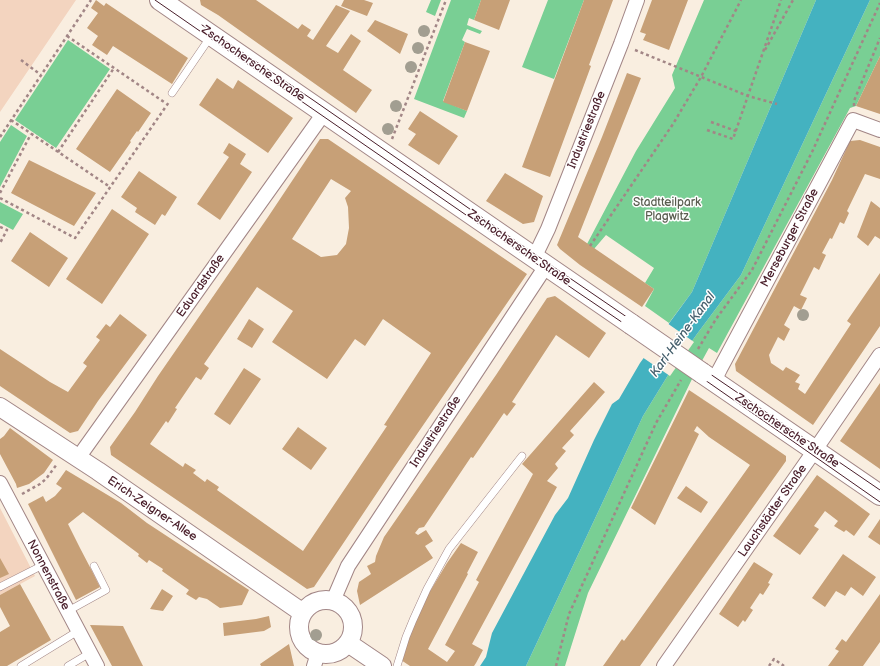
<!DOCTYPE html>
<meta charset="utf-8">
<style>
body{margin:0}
canvas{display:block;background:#f9eee0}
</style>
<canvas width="880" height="666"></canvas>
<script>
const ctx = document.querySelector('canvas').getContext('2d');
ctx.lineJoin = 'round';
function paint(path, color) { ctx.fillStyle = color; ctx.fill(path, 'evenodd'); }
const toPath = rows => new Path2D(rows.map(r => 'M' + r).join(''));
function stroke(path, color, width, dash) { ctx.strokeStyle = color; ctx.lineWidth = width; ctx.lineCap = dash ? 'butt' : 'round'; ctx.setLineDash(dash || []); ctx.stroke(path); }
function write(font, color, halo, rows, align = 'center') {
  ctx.font = font + ' "Balsamiq Sans",sans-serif'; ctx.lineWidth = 3; ctx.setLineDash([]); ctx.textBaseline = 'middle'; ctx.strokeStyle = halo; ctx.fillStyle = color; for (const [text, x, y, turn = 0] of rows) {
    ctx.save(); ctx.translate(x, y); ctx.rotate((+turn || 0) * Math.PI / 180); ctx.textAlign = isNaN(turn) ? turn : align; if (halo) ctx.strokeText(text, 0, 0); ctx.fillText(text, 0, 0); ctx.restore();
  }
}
paint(toPath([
 [0,0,76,0,0,112],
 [0,508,35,576,0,595]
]), '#f3d4bf');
paint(toPath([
 [431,0,441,0,435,16,426,12],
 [451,0,481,0,474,20,469,18,467,25,482,31,480,34,467,29,462,40,465,42,443,101,467,111,464,118,414,99],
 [548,0,584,0,554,79,522,67],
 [704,0,816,0,692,292,669,323,645,306,654,289,645,283,654,268,606,235,594,249,587,244,636,151,675,88,672,75],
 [870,0,880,0,880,56,856,106,850,108,717,353,709,348,692,379,588,593,565,666,526,666,643,416,670,372,697,334,741,275],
 [68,40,110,69,56,148,15,120],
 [11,125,27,136,0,187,0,142],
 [0,202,23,214,13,230,0,223]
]), '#79cf94');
paint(toPath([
 [816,0,870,0,741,275,697,334,670,372,643,416,526,666,480,666,486,657,492,633,555,515,568,498,594,440,612,404,619,399,640,363,692,292]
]), '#44b2c0');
paint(toPath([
 [667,323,694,342,670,376,642,357]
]), '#f9eee0');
paint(toPath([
 [96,0,104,6,106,3,188,58,172,84,113,46,107,55,92,45,98,36,87,28,98,13,91,8],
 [200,0,256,0,298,29,302,24,311,30,307,36,313,40,336,5,350,11,326,46,338,53,351,34,361,41,343,70,372,90,356,113,218,15,201,5],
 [344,0,364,0,373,3,367,16,341,6],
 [481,0,510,0,499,30,474,20],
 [584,0,613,0,589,65,591,66,550,177,522,167],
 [652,0,688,0,669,50,643,40,646,34,640,32],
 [375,20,408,34,400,54,367,31],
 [465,42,490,51,467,111,443,102],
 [880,56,880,114,856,106],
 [627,73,641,78,578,237,654,289,642,307,580,265,560,249,557,245,602,137],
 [217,78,233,89,238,80,293,118,268,153,199,105],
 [117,89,151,113,138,132,137,131,130,141,131,142,110,172,76,149],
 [420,111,458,136,439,165,408,145,416,134,408,129],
 [320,139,328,139,527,274,391,472,314,587,307,589,111,455,110,447,135,412,158,376,268,217],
 [331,179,351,191,345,198,348,207,349,228,346,244,337,255,321,257,292,239],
 [257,287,293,311,272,342,327,379,355,339,365,346,383,319,431,353,384,425,387,426,303,551,217,490,219,487,207,479,205,482,193,473,196,470,185,463,183,467,150,444,166,421,168,423,177,409,175,408,196,377,201,380,209,368,204,364],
 [860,140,880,147,880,179,865,174,847,211,849,213,844,224,840,222,832,239,830,238,822,253,826,255,819,270,814,267,800,295,807,298,801,310,794,306,784,325,790,329,784,341,778,337,769,355,771,363,783,371,786,367,800,375,795,382,800,384,798,389,805,394,851,324,847,321,880,273,880,326,813,425,736,371,735,364,832,180,850,141],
 [229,143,246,154,240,164,252,172,220,220,197,204,229,157,223,153],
 [29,160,96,193,74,226,11,193],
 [139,171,177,197,165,216,162,214,155,225,135,212,137,208,121,197],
 [505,173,543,196,534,222,523,224,486,201],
 [871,201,880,208,880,239,875,236,868,246,857,237],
 [112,209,149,234,102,304,66,279],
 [30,232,68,258,49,287,11,261],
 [555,296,606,333,589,358,556,335,512,402,516,404,507,416,504,413,473,458,471,457,424,527,419,528,415,533,418,535,426,530,433,541,425,546,433,558,360,605,357,591,359,582,371,574,367,566,375,562,376,556,384,537,496,375,547,298],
 [120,314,147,335,98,401,78,431,70,433,0,386,0,349,50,382,68,392,87,366,83,363,100,340,96,337,106,324,110,327],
 [249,319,264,329,252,348,237,339],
 [244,368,261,379,230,425,214,414],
 [594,382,605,392,570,431,574,435,562,448,566,451,555,464,558,468,547,481,557,487,472,644,483,650,476,663,474,666,410,666,401,660,415,622,429,593,447,563,461,543,478,552,467,573,468,574,428,649,447,662,455,651,445,645,479,582,476,580,533,474,522,464],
 [880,383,880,469,840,441],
 [689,390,725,414,786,456,786,461,640,666,603,666,622,639,624,641,633,629,750,465,709,437,697,426,694,431,699,434,655,525,631,508],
 [298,427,327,448,311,470,282,449],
 [10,428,53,460,44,473,29,484,17,488,16,484,0,454,0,439,4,436],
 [66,470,121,503,147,523,249,590,242,605,220,608,207,599,199,597,196,600,186,594,189,590,162,571,163,569,149,560,147,563,138,556,139,554,83,512,68,524,80,548,92,571,100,587,76,600,28,504,43,496,46,502,55,496,62,488,56,484],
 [817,475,870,514,854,536,846,530,844,532,834,526,838,521,825,511,814,526,819,529,800,555,773,536],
 [686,486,708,502,701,513,677,498],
 [880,519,880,545,868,537],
 [843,554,876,577,863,596,851,587,845,596,836,591,825,607,812,598],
 [0,558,9,574,0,578],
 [754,562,773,574,768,583,770,584,763,595,760,593,750,608,753,610,745,622,743,620,738,627,719,614],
 [20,584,51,640,7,666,0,666,0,632,10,626,0,607,0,595],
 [162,589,173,596,163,611,150,609],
 [880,594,880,642,863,666,828,666,839,651,835,649,842,639,846,642],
 [269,616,271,627,264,631,224,636,223,623,256,619],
 [90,625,123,626,143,666,112,666],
 [289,644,294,666,261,666,260,664]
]), '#c7a077');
const service = toPath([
 [172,93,211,36],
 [0,587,43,565],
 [68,611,106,590,94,566],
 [21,666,78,631],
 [68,666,90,653],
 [397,666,406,637,413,620,427,589,449,549,522,456]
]);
const minor = toPath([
 [534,258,548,229,621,44,637,0],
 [714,381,720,369,853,120,880,130],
 [78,458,324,113],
 [0,483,97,666],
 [333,601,348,566,546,266],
 [314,666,318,653],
 [664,666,815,450,880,355]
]);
const tertiary = toPath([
 [0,407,98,471,303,613],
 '299 627a27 27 0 1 1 54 0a27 27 0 1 1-54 0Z',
 [348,643,382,666]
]);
const secondary = toPath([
 [160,0,631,324],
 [702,373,880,495]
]);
stroke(service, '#a28686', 8);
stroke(minor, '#a28686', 16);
stroke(tertiary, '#a28686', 20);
stroke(secondary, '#a28686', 22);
stroke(toPath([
 [67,36,164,102],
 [635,50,721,85,748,96,777,104],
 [765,50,793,0],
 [21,60,41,75],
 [854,106,854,101,880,38],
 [11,120,110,187],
 [711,122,736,131],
 [707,130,733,139,781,0],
 [0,137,91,0],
 [392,139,446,0],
 [58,152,114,68],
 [0,193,31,134],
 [0,198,75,238,169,102],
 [0,227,7,230,0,243],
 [590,246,673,124,701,77,741,0],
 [698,349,716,319,752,270,812,152,880,3],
 [22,494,40,484,46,479,57,464],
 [556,666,569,614,656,423,681,380],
 [769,666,774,659,784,666]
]), '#a28686', 2.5, [3, 3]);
stroke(service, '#fff', 7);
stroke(minor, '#fff', 14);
stroke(tertiary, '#fff', 18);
stroke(secondary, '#fff', 20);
stroke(toPath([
 [155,0,576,291,629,327,880,502],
 [202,25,313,100,536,255,880,490]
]), '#4a1f2b', 1);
const secondaryBridge = toPath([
 [631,324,702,373]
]);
stroke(secondaryBridge, '#a28686', 22, []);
stroke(secondaryBridge, '#fff', 20);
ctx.fillStyle = '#a29e91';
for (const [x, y] of [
 [424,31],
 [418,48],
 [411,67],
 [396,106],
 [388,129],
 [803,315],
 [316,635]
]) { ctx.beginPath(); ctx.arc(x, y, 6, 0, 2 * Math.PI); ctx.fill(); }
write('12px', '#4a1f2b', '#fff', [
 ["Zschochersche Straße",253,64,35],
 ["Industriestraße",587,130,-68],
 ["Merseburger Straße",790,238,-62],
 ["Zschochersche Straße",519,248,35],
 ["Eduardstraße",201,286,-55],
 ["Zschochersche Straße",787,431,34],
 ["Industriestraße",436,432,-57],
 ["Erich-Zeigner-Allee",152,509,34],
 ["Lauchstädter Straße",773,511,-55],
 ["Nonnenstraße",48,575,62]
]);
write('12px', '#5a5d50', '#fff', [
 ["Stadtteilpark",667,203],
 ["Plagwitz",667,217]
]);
write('italic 13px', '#47616e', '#fff', [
 ["Karl-Heine-Kanal",683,335,-54]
]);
</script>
